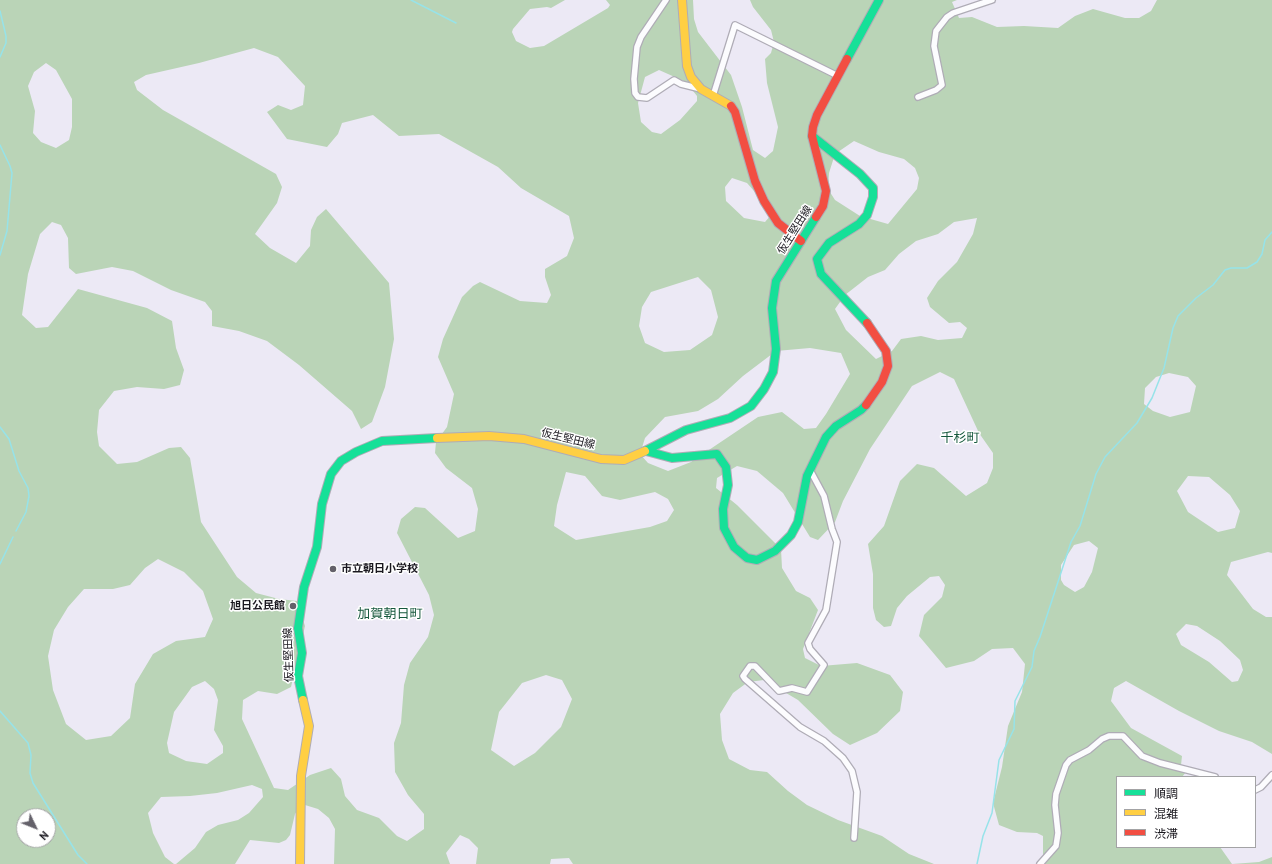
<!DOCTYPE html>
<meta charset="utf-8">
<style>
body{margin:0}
#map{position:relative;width:1272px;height:864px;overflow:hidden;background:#ece9f5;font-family:"PT Sans","Noto Sans JP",sans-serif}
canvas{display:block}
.legend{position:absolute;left:1116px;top:776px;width:140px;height:72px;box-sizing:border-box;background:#fff;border:1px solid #a3a3a5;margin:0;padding:5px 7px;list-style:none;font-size:12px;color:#1a181f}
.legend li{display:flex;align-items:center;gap:8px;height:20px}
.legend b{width:20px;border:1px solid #a3a3a5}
.north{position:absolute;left:16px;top:808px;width:40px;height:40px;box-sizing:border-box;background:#fff;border:1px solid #a3a3a5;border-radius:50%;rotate:133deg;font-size:11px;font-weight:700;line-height:16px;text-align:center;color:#1a181f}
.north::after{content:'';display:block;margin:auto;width:14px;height:18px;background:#64616a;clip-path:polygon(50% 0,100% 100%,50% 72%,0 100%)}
</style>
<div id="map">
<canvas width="1272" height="864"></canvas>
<ul class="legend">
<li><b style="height:5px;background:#16e098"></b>順調</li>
<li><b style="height:5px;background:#ffcf43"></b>混雑</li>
<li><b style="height:5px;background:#f24e42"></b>渋滞</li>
</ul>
<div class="north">N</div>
</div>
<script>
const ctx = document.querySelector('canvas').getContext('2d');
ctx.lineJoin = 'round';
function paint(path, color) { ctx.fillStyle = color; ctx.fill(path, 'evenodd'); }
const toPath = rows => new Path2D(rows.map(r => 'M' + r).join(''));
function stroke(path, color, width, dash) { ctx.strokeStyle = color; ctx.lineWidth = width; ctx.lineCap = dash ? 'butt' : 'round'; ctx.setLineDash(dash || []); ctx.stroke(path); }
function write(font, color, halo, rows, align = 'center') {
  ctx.font = font + ' "PT Sans","Noto Sans JP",sans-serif'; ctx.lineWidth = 3; ctx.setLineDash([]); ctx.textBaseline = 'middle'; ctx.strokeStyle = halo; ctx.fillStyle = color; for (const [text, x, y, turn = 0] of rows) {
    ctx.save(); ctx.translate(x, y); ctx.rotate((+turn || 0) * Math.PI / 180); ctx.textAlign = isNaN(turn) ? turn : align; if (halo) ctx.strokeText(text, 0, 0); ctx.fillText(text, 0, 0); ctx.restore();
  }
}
paint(toPath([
 [0,0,565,0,551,8,547,7,530,9,513,29,512,32,516,41,530,48,544,46,608,8,610,5,606,0,693,0,694,19,698,32,731,75,742,107,753,150,765,158,773,151,778,127,767,83,765,59,771,53,774,42,771,30,753,7,750,0,957,0,952,2,959,18,972,17,997,27,1024,26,1058,28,1075,16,1093,9,1125,18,1139,18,1151,11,1157,0,1272,0,1272,553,1268,552,1231,562,1227,575,1253,609,1266,617,1272,617,1272,754,1252,742,1219,731,1179,711,1126,681,1114,688,1111,701,1131,728,1182,756,1181,765,1186,772,1182,777,1117,777,1117,847,1220,847,1232,864,1259,862,1272,857,1272,864,1043,864,1043,836,1037,833,1017,832,999,825,993,803,1002,767,1008,726,1022,692,1025,664,1013,648,992,649,974,661,946,668,919,636,924,615,942,597,945,585,939,576,930,577,907,596,897,608,891,626,884,627,876,620,873,608,873,574,868,544,884,526,900,481,917,464,934,468,966,496,987,483,993,468,993,453,979,433,954,379,940,372,912,386,870,449,843,501,835,522,818,540,810,537,783,493,757,471,737,466,717,478,716,488,737,505,781,549,782,568,796,591,810,598,818,610,803,649,805,658,821,666,857,663,890,675,903,692,900,711,877,733,850,745,833,734,798,700,764,680,748,682,733,693,720,714,722,740,729,759,750,770,767,772,788,791,807,805,838,820,882,836,909,854,934,864,573,864,569,858,551,859,550,864,476,864,478,848,469,839,460,835,446,853,450,864,334,864,335,829,329,818,318,809,305,805,299,808,295,814,290,835,286,840,279,843,250,840,235,864,176,864,195,848,206,832,218,825,238,820,249,813,263,797,262,789,252,785,217,793,190,796,161,797,148,813,153,833,165,857,174,864,0,864],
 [254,48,278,57,305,86,303,105,291,110,278,105,267,112,287,139,327,147,338,134,342,123,373,115,399,136,439,134,498,167,521,188,569,216,574,238,567,256,545,269,545,277,551,295,547,303,520,301,480,282,473,286,462,297,443,339,438,357,454,394,447,427,436,442,435,453,446,468,472,488,478,509,475,531,458,538,425,508,415,507,401,519,397,533,429,595,434,615,428,637,410,663,404,685,401,723,394,743,395,772,408,795,424,814,424,829,407,841,397,836,379,818,357,810,345,796,341,779,331,768,310,775,288,790,274,788,242,719,243,700,258,691,277,694,291,687,305,626,297,601,279,599,256,593,237,577,201,522,190,458,181,447,169,448,137,462,117,464,99,446,97,432,99,410,114,391,137,387,164,389,180,385,184,370,176,348,172,321,147,308,78,289,48,327,36,328,22,315,28,274,40,234,52,222,61,225,68,238,69,268,76,274,112,267,133,271,171,290,205,302,212,311,212,326,239,331,267,341,299,365,352,411,361,429,372,422,385,387,394,339,389,283,326,209,317,217,311,230,310,246,296,263,270,248,255,234,277,203,282,187,276,174,163,110,137,90,134,82,146,75,199,63],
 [46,63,56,70,72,99,72,127,69,140,56,148,41,142,33,133,35,111,28,86,34,72],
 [659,70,686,82,697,96,697,101,680,120,661,134,652,132,641,122,638,103,645,77],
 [854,141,879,152,904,159,915,168,919,178,917,189,888,224,860,216,835,200,828,189,829,173,835,154],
 [732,178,747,183,768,207,771,215,765,222,744,218,726,201,725,187],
 [977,218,973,234,957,262,938,281,927,298,930,307,949,323,960,322,967,328,962,338,938,340,921,336,901,339,892,351,876,359,846,330,835,309,845,295,868,277,885,270,899,254,916,241,938,234,954,222],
 [698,277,711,290,718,317,712,335,690,350,664,352,645,343,639,326,642,307,651,292],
 [810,348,841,353,850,374,826,414,816,428,804,429,782,412,758,417,691,462,668,471,648,463,640,454,645,438,665,417,698,411,718,399,743,376,776,351],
 [1169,373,1188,377,1196,386,1190,412,1170,417,1153,411,1144,404,1145,388,1156,377],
 [566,472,585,476,602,496,620,500,655,492,668,499,674,510,667,521,650,527,576,540,554,526,557,505],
 [1188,476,1209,477,1230,495,1240,511,1235,528,1218,532,1188,512,1177,491],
 [1089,541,1098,548,1092,572,1084,587,1075,592,1064,585,1061,580,1061,565,1074,545],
 [158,559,184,572,203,591,213,619,205,637,176,641,153,654,135,684,130,718,111,736,86,740,66,724,53,690,48,656,54,630,68,607,84,589,113,589,130,585,145,568],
 [1186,624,1197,626,1220,641,1240,660,1243,670,1238,681,1232,682,1209,662,1181,645,1176,634],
 [546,675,562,680,572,699,561,727,535,753,514,766,491,750,499,712,522,683],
 [205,681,214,689,218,700,214,730,223,746,223,753,207,764,186,761,169,753,167,743,174,712,192,687],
 [24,816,48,816,48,840,24,840]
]), '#bad4b7');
stroke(toPath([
 [411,0,456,23],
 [0,11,6,36,6,43,0,57],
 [0,145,10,166,12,173,7,231,0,255],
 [0,427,9,439,19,471,28,488,29,496,26,512,16,531],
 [0,564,13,537],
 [0,711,28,743,31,755,30,773,33,783,78,855,87,864],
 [977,864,983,836,992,813,999,760,1014,729,1015,701,1032,667,1034,651,1040,637,1071,542,1080,526,1096,474,1105,457,1137,423,1152,398,1164,368,1173,328,1178,316,1196,298,1213,285,1225,270,1231,268,1247,268,1257,262,1262,254,1265,240,1272,232]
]), '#97e3e9', 1.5);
const street = toPath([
 [666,0,641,37,637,47,634,79,635,93,638,97,647,98,674,80,681,84,701,89],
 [713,96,735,25,838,76],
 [918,97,936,90,942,85,934,46,936,31,947,17,953,13,992,0],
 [810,470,824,496,832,529,837,542,826,610,808,643,810,649,824,665,807,692,792,688,779,691,755,666,750,666,743,676,745,679,800,727,824,741,843,758,852,771,857,792,854,838],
 [1255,790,1261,787,1272,775],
 [1040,864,1056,846,1058,833,1055,805,1056,794,1066,765,1070,760,1089,750,1102,739,1109,736,1123,736,1142,756,1160,763,1215,777]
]);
const fast = toPath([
 [847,59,879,0],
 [812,136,860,174,873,188,873,197,867,215,859,224,829,243,817,259,821,274,867,323],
 [645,451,686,430,730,418,751,406,764,389,773,372,776,349,772,308,776,281,816,217],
 [646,451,672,458,717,454,726,467,728,485,723,509,724,528,734,547,747,558,757,560,775,551,791,535,798,522,807,476,826,437,836,426,861,410,866,405],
 [303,700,298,676,302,653,298,628,304,587,317,547,322,504,331,474,341,461,356,452,382,441,437,438]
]);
const slow = toPath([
 [682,0,687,66,691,77,701,89,731,106],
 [437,438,489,436,524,439,601,459,624,460,645,451],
 [300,864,301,776,309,726,303,700]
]);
const jam = toPath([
 [731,106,735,112,755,181,764,201,778,223,801,241],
 [816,217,823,206,826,191,812,136,813,127,817,115,847,59],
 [866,405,882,382,888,366,886,351,867,323]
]);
stroke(street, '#afacb6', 8);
stroke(fast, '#afacb6', 10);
stroke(slow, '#afacb6', 10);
stroke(jam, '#afacb6', 10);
stroke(street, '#fcfcfe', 5.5);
stroke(fast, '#16e098', 8);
stroke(slow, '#ffcf43', 8);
stroke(jam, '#f24e42', 8);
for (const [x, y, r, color] of [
 [333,569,4,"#64616a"],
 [293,606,4,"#64616a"]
]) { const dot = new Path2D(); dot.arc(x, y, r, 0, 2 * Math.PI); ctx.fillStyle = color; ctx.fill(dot); stroke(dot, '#fff', 1.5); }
write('11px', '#1a181f', '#fff', [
 ["仮生堅田線",795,230,-58],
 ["仮生堅田線",568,439,14],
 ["仮生堅田線",289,655,-92]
]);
write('bold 11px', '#1a181f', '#fff', [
 ["市立朝日小学校",341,569],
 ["旭日公民館",285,606,"right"]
], 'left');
write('13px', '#16583d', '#fff', [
 ["千杉町",960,438],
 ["加賀朝日町",390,614]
]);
</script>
